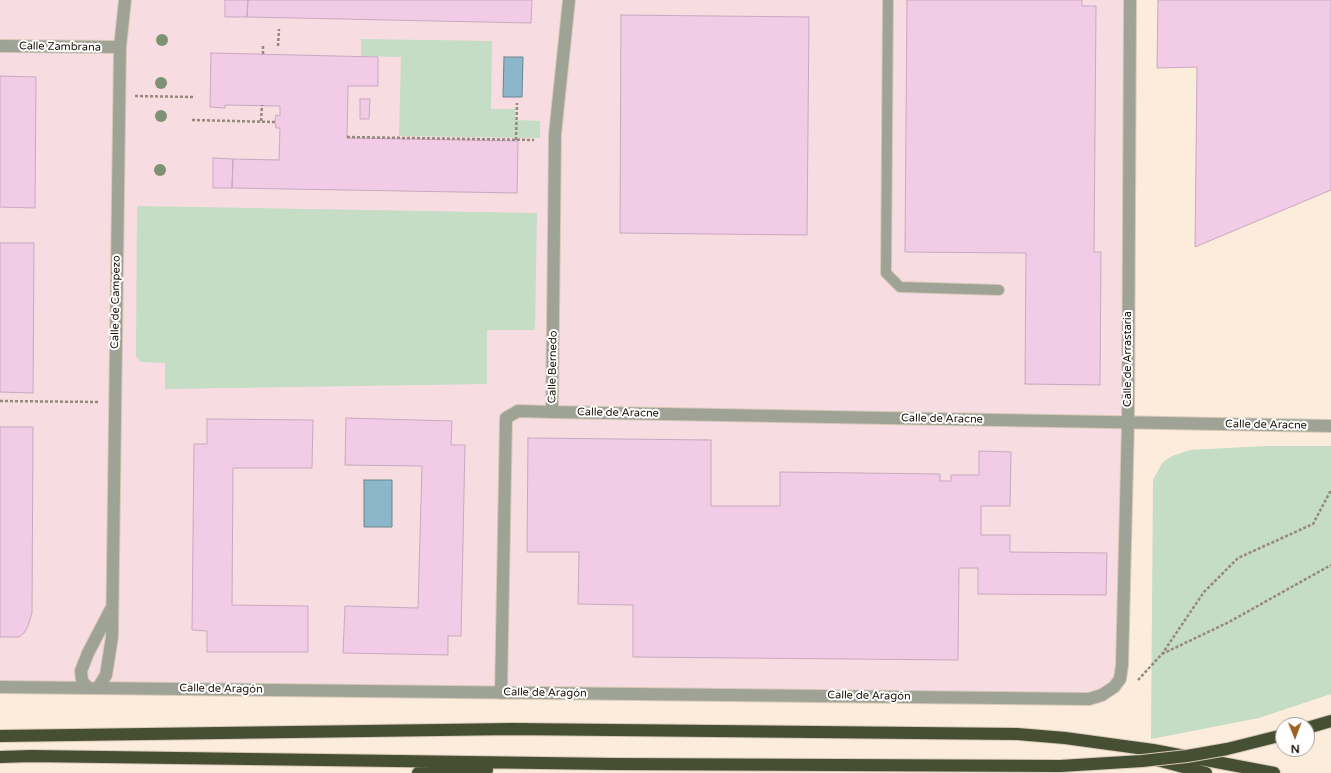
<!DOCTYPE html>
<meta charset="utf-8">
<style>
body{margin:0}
#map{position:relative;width:1331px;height:773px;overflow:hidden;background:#fcecdb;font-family:"Varela Round",sans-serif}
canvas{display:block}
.north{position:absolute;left:1275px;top:717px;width:40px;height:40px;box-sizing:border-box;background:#fff;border:1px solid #a39f9b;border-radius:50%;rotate:179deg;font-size:11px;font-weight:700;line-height:16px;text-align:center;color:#191006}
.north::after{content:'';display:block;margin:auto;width:14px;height:18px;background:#9b611f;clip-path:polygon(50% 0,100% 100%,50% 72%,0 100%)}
</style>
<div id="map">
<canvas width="1331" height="773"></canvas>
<div class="north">N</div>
</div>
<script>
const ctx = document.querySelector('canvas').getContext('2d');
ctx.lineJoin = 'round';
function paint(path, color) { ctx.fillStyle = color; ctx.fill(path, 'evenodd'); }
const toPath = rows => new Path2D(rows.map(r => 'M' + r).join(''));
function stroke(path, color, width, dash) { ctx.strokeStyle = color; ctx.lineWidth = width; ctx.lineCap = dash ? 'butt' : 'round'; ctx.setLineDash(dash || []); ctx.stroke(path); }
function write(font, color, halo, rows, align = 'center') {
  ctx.font = font + ' "Varela Round",sans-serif'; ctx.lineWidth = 4; ctx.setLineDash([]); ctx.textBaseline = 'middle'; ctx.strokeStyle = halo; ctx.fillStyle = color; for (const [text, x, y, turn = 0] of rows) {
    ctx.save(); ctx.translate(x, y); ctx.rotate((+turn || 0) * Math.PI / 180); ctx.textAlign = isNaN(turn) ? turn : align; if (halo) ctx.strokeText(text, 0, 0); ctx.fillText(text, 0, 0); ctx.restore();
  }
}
paint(toPath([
 [0,0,1130,0,1120,679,1102,695,0,687]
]), '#f7dde2');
paint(toPath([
 [361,39,492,41,491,109,515,109,515,120,540,121,540,138,399,136,401,57,361,56],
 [137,206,537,213,535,330,487,330,487,384,165,389,165,363,141,362,136,356],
 [1265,446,1331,446,1331,694,1259,718,1151,739,1153,480,1162,463,1172,456,1190,450]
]), '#c5dcc5');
const water = toPath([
 [504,57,523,57,522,97,503,97,504,57],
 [364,480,392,480,392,527,364,527,364,480]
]);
paint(water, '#8cb7ca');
stroke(water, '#6a858f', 1);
const building = toPath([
 [225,0,248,0,247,17,225,17,225,0],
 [248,0,532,0,531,23,247,17,248,0],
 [907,0,1082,0,1082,6,1096,6,1094,252,1101,252,1100,385,1025,384,1026,253,905,252,907,0],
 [1158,0,1331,0,1331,190,1195,247,1197,67,1157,68,1158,0],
 [621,15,809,17,807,235,620,233,621,15],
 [211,53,378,57,378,86,348,86,347,138,518,141,517,193,232,188,233,159,279,160,280,128,276,128,275,122,276,115,280,116,280,106,225,105,225,108,210,107,211,53],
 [0,76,36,77,35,208,0,207,0,76],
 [360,99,370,99,369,119,360,119,360,99],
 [213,158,233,159,232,188,213,188,213,158],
 [0,243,34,243,33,393,0,392,0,243],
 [346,418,452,421,451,445,465,445,461,636,448,636,448,655,343,653,345,606,418,608,422,466,345,465,346,418],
 [207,419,313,420,312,468,233,468,232,605,308,606,308,652,207,652,207,631,192,630,194,444,207,444,207,419],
 [0,427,33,427,32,613,28,626,24,633,19,637,0,637,0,427],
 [528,438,711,440,711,506,780,506,780,472,940,474,940,481,951,481,951,475,979,475,979,451,1011,452,1010,506,981,506,981,535,1010,535,1010,552,1107,553,1106,595,978,594,978,568,959,568,958,660,633,657,633,605,578,604,579,552,527,552,528,438]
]);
paint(building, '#f2cce6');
stroke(building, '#c8a9be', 1);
const service = toPath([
 [888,0,886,273,900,287,999,290]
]);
const minor = toPath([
 [0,46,120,47],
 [552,412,1331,426],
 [0,687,1089,699,1102,695,1114,687,1120,679,1122,665,1128,422,1130,0],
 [88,688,82,681,81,671,88,653,111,609],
 [98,688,106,675,112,637,120,47,125,0],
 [501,693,506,418,518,411,552,412,555,134,569,0]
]);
const motorway = toPath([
 [1307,728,1331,721],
 [0,736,512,729,1017,734,1065,738,1153,750,1274,773],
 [0,757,31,756,614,764,1060,766],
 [1157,760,1206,773],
 [418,773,487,770]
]);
stroke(service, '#d8c9b9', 12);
stroke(minor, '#d8c9b9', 14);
stroke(motorway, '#d8c9b9', 14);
stroke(toPath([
 [263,46,263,54],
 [278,46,279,29],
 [135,96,193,97],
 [192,120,275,122],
 [261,121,262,105],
 [347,137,534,140],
 [516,140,517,103],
 [0,401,99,402],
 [1162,654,1229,622,1331,565],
 [1138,680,1162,654,1204,592,1238,558,1313,524,1331,490]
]), '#96897b', 2.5, [3, 2]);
stroke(service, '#9fa395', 10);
stroke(minor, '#9fa395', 12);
stroke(motorway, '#474f32', 12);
const motorwayBridge = toPath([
 [1060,766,1142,761,1187,756,1227,749,1283,735]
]);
stroke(motorwayBridge, '#d8c9b9', 14, []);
stroke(motorwayBridge, '#474f32', 12);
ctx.fillStyle = '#7f9173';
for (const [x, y] of [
 [162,40],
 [161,83],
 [161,116],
 [160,170]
]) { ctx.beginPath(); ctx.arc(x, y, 6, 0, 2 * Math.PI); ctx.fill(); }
write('11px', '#191006', '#fff', [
 ["Calle Zambrana",60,47,1],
 ["Calle de Campezo",116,302,-89],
 ["Calle de Arrastaria",1128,359,-90],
 ["Calle Bernedo",553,367,-89],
 ["Calle de Aracne",618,413,1],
 ["Calle de Aracne",942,419,1],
 ["Calle de Aracne",1266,425,1],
 ["Calle de Aragón",221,689,1],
 ["Calle de Aragón",545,693,1],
 ["Calle de Aragón",869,696,1]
]);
</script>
